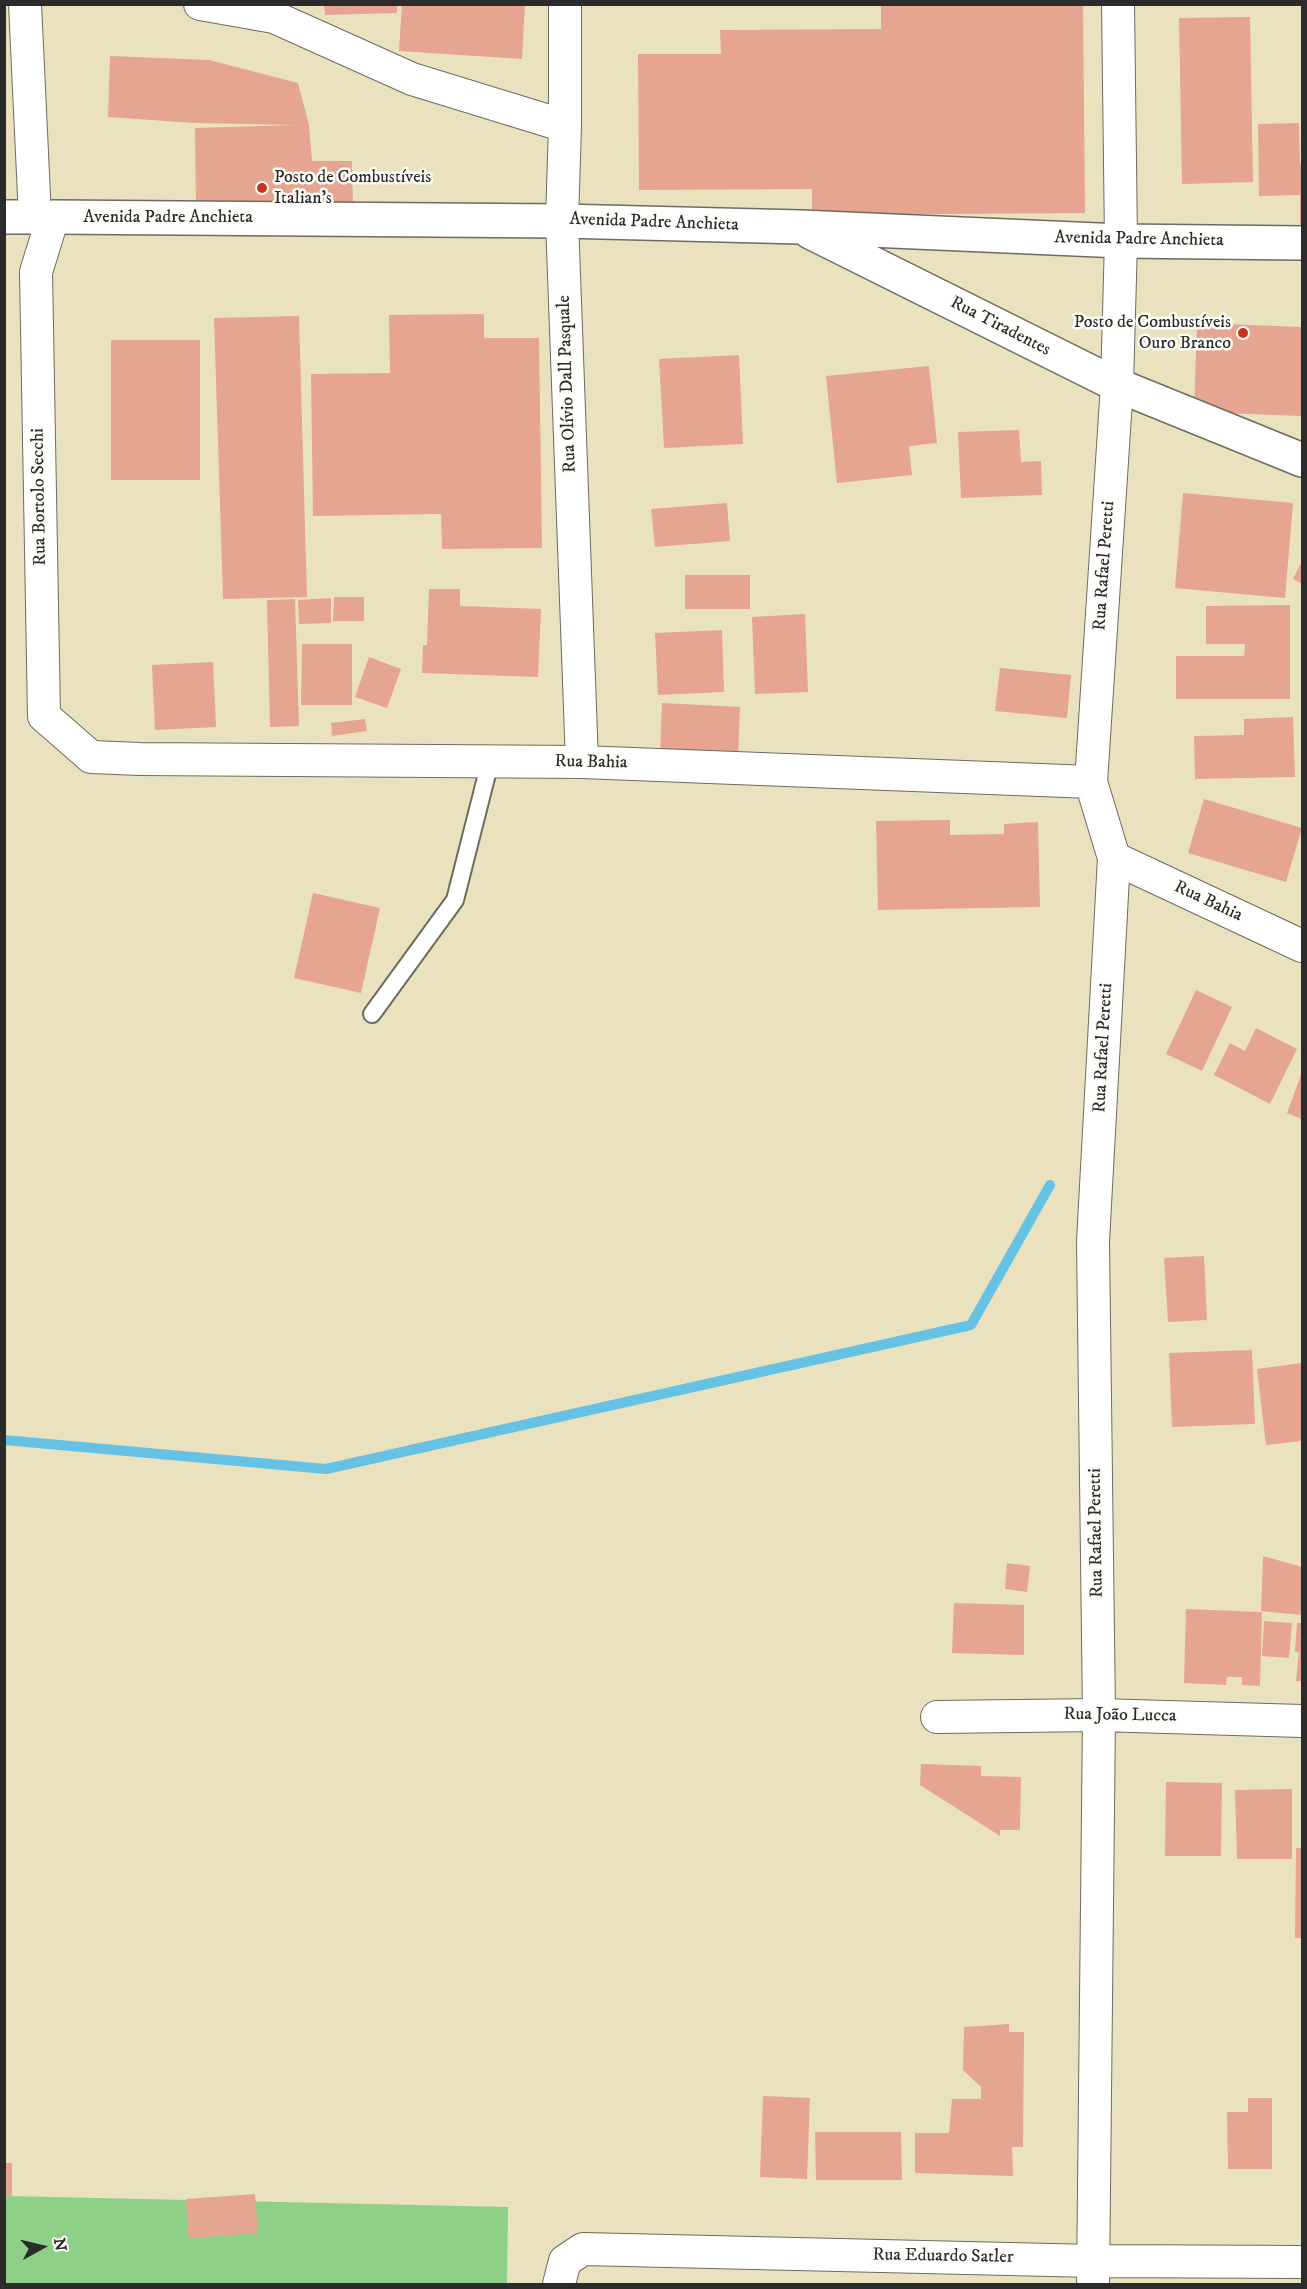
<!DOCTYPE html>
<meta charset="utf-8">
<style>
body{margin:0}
#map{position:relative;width:1307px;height:2289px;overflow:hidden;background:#eae2bf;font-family:"IM FELL DW Pica",serif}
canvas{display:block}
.frame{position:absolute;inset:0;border:6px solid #2b2b2b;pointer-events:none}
.north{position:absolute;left:12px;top:2217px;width:60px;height:60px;-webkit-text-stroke:4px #fdfcf7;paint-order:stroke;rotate:82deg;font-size:16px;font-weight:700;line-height:24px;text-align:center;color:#2b2b2b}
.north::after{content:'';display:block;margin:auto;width:21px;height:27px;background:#2b2b2b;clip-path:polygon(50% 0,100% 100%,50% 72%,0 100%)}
</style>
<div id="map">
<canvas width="1307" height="2289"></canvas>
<div class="frame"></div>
<div class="north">N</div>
</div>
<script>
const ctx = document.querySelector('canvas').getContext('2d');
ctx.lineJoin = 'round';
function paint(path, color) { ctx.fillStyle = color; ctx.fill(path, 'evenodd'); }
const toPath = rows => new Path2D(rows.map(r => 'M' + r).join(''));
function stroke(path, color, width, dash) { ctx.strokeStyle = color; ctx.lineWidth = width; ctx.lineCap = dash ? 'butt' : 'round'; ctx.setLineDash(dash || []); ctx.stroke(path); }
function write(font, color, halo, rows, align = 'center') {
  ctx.font = font + ' "IM FELL DW Pica",serif'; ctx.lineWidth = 5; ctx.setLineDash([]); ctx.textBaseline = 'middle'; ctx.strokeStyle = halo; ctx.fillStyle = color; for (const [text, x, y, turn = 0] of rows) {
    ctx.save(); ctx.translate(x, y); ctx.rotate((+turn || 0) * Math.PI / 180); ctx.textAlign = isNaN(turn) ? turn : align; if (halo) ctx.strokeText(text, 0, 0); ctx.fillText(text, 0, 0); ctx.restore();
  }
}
paint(toPath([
 [5,2196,508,2207,507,2284,5,2284]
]), '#8ed088');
stroke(toPath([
 [4,1440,326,1469,971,1325,1050,1185]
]), '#66c2e4', 10);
paint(toPath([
 [324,4,397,4,397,13,325,15],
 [402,4,525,4,522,59,399,51],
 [881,4,1083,4,1085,213,812,215,812,189,639,190,638,54,721,54,720,30,881,29],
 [1250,17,1253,182,1182,184,1179,18],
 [110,56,209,60,298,83,309,125,312,161,352,161,353,211,196,212,195,128,296,125,195,123,108,117],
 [1299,123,1300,164,1302,164,1302,226,1300,226,1300,195,1259,196,1258,124],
 [484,314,484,338,539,338,542,548,442,549,441,514,313,516,311,374,390,373,389,315],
 [299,316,307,597,223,599,214,318],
 [1197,323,1302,327,1302,416,1194,412],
 [111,340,200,340,200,480,111,480],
 [739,355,743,444,664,448,659,359],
 [929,366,937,443,909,446,912,475,837,483,826,376],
 [1019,430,1021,462,1041,461,1042,495,961,498,958,432],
 [1183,493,1293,503,1285,598,1175,588],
 [727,503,730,541,655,547,651,509],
 [1302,561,1302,584,1293,579],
 [685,575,750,575,750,609,685,609],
 [429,589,460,589,460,606,541,609,538,677,422,673,423,645,427,645],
 [334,597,364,597,364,621,333,621],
 [331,598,331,623,299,624,298,600],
 [295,599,299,726,270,727,267,600],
 [1290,605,1290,699,1176,699,1176,656,1244,656,1245,644,1206,644,1206,606],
 [805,614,808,692,755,694,752,617],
 [722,630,724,692,658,695,655,633],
 [302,644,352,644,352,705,301,705],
 [369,657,401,669,387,708,355,697],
 [213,662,216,727,155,730,152,665],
 [1000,668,1071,675,1067,718,995,711],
 [662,703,740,707,738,758,660,755],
 [1293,717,1295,777,1195,779,1194,736,1244,735,1244,719],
 [365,719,367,731,332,736,331,723],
 [1204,799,1302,828,1286,882,1188,853],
 [950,820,950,835,1004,834,1004,824,1038,822,1040,907,878,910,876,821],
 [313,893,380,908,361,993,294,978],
 [1196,990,1232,1007,1202,1071,1166,1054],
 [1256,1028,1297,1049,1270,1104,1214,1075,1230,1043,1245,1051],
 [1302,1072,1302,1119,1287,1113],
 [1204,1256,1207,1320,1168,1322,1164,1258],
 [1252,1350,1255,1424,1172,1427,1169,1353],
 [1302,1363,1302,1441,1266,1445,1257,1369],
 [1263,1556,1302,1567,1302,1615,1261,1611],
 [1007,1563,1030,1566,1027,1592,1005,1589],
 [954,1603,1024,1605,1024,1655,952,1653],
 [1186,1609,1262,1612,1260,1686,1242,1685,1242,1677,1227,1677,1226,1685,1184,1683],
 [1264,1621,1292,1623,1289,1658,1262,1656],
 [1297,1623,1302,1623,1302,1681,1296,1681,1299,1652,1295,1652],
 [921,1764,981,1766,981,1776,1021,1777,1020,1830,1000,1830,1000,1836,920,1785],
 [1166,1782,1222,1783,1221,1856,1165,1856],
 [1292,1789,1292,1859,1237,1859,1235,1790],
 [1296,1848,1302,1848,1302,1938,1295,1938],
 [1009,2024,1009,2032,1024,2032,1023,2147,1012,2147,1013,2176,915,2173,915,2133,949,2133,952,2099,981,2099,981,2087,963,2070,964,2027],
 [763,2096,810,2098,807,2179,760,2177],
 [1248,2098,1272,2098,1272,2169,1228,2169,1227,2112,1248,2112],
 [815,2132,901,2132,902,2180,816,2180],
 [4,2163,12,2163,12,2196,4,2196],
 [255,2194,258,2233,188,2238,186,2199]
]), '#e5a591');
const service = toPath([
 [372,1014,455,900,490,762]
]);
const minor = toPath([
 [25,4,35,217,53,217,36,272,44,716,91,757,140,759,582,762,1091,782],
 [200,4,274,17,412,79,565,126],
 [565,4,565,126,562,221,582,762],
 [1114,858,1302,946],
 [937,1717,1099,1715,1302,1721],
 [559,2284,565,2261,583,2249,1094,2261,1302,2262],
 [1093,2284,1099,1715,1093,1241,1114,858,1091,782,1117,385,1121,241,1118,4]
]);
const tertiary = toPath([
 [4,217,35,217],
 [53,217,562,221,801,227,1121,241,1302,243],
 [810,232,1117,385,1302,460]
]);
stroke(service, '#6e6b5f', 20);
stroke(minor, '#6e6b5f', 34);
stroke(tertiary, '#6e6b5f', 36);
stroke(service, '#fff', 16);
stroke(minor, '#fff', 32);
stroke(tertiary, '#fff', 33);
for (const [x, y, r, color] of [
 [262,188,6,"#c8321e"],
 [1243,333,6,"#c8321e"]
]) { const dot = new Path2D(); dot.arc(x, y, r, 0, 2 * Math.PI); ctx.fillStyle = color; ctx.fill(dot); stroke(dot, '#fdfcf7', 2); }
write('18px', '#2b2b2b', '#fdfcf7', [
 ["Posto de Combustíveis",274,178],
 ["Italian's",274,199],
 ["Posto de Combustíveis",1231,323,"right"],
 ["Ouro Branco",1231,344,"right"]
], 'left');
write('18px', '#2b2b2b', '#fdfcf7', [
 ["Avenida Padre Anchieta",168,218],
 ["Avenida Padre Anchieta",654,223,2],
 ["Avenida Padre Anchieta",1139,240,1],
 ["Rua Tiradentes",1000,327,27],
 ["Rua Olívio Dall Pasquale",568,384,-92],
 ["Rua Bortolo Secchi",40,497,-91],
 ["Rua Rafael Peretti",1105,566,-86],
 ["Rua Bahia",591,763,1],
 ["Rua Bahia",1208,902,25],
 ["Rua Rafael Peretti",1104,1048,-87],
 ["Rua Rafael Peretti",1097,1533,-91],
 ["Rua João Lucca",1120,1716,1],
 ["Rua Eduardo Satler",943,2257,1]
]);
</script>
